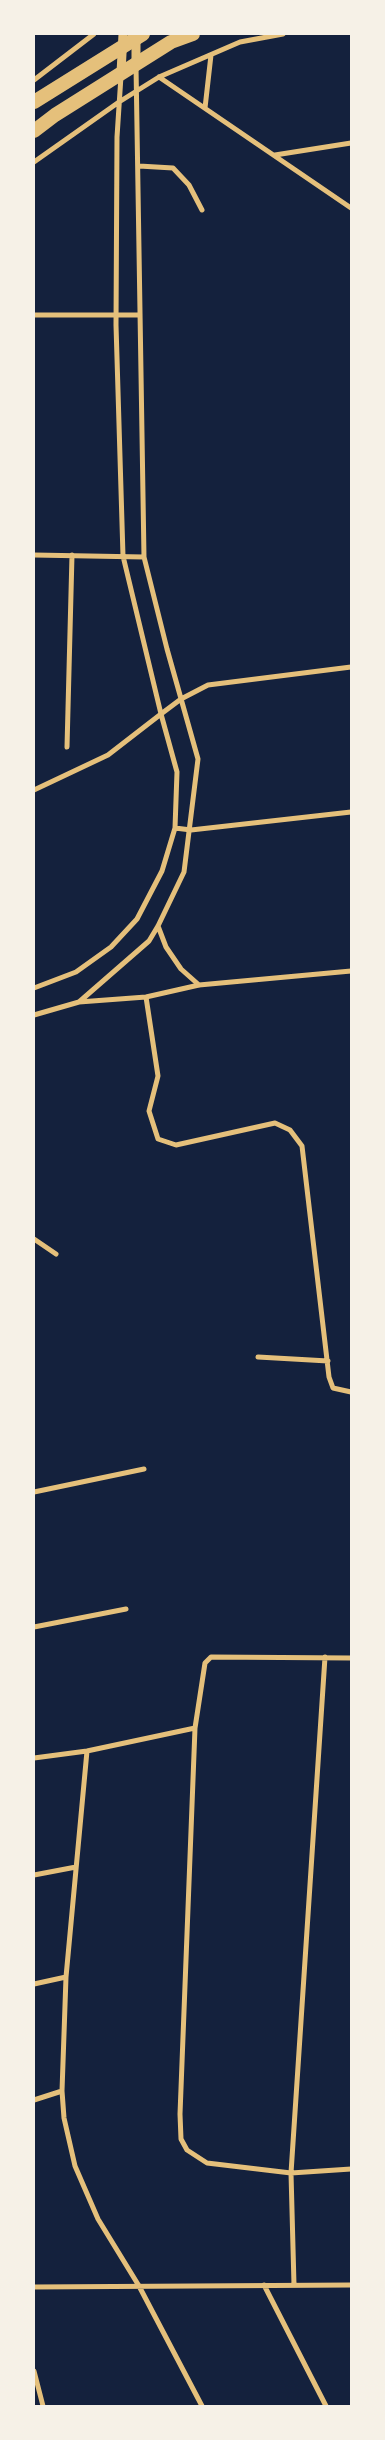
<!DOCTYPE html>
<style>
body{margin:0}
#map{position:relative;width:385px;height:2440px;overflow:hidden;background:#14213d;font-family:Helvetica,sans-serif}
canvas{display:block}
.frame{position:absolute;inset:0;border:35px solid #f6f1e7;pointer-events:none}
</style>
<div id="map">
<canvas width="385" height="2440"></canvas>
<div class="frame"></div>
</div>
<script>
const ctx = document.querySelector('canvas').getContext('2d');
ctx.lineJoin = 'round';
const toPath = rows => new Path2D(rows.map(r => 'M' + r).join(''));
function stroke(path, color, width, dash) { ctx.strokeStyle = color; ctx.lineWidth = width; ctx.lineCap = dash ? 'butt' : 'round'; ctx.setLineDash(dash || []); ctx.stroke(path); }
stroke(toPath([
 [159,77,351,208],
 [34,80,94,34],
 [205,108,211,55],
 [275,155,351,143],
 [34,162,119,102,159,77,240,42,283,34],
 [139,166,173,168,189,185,202,210],
 [34,315,139,315],
 [34,555,144,557],
 [67,747,72,555],
 [34,790,108,755,161,714,181,699,208,685,351,667],
 [175,828,191,830,351,812],
 [158,926,166,947,181,969,199,985],
 [34,988,76,972,111,947,137,919,162,871,175,828,177,772,161,714,123,556,116,325,117,137,121,76],
 [146,997,158,1076,149,1111,158,1139,176,1145,275,1123,290,1130,302,1146,329,1377,333,1388,351,1392],
 [79,1002,149,941,158,926,184,872,198,759,167,649,144,557,136,66],
 [34,1015,79,1002,146,997,199,985,351,971],
 [34,1239,56,1254],
 [258,1357,328,1361],
 [34,1492,144,1469],
 [34,1627,126,1609],
 [351,1658,211,1657,205,1663,195,1728,180,2114,181,2139,187,2150,207,2163,291,2173,351,2169],
 [87,1751,66,1977,62,2091,64,2118,75,2166,98,2219,139,2286,202,2406],
 [34,1758,87,1751,195,1728],
 [34,1875,76,1867],
 [34,1984,66,1977],
 [34,2100,62,2091],
 [264,2285,326,2406],
 [294,2285,291,2173,325,1657],
 [34,2287,351,2285],
 [34,2371,43,2406]
]), '#e5c07b', 5);
stroke(toPath([
 [136,64,136,34],
 [121,73,123,34]
]), '#e5c07b', 9);
stroke(toPath([
 [34,102,143,34],
 [34,131,55,115,171,42,193,34]
]), '#e5c07b', 14);
</script>
